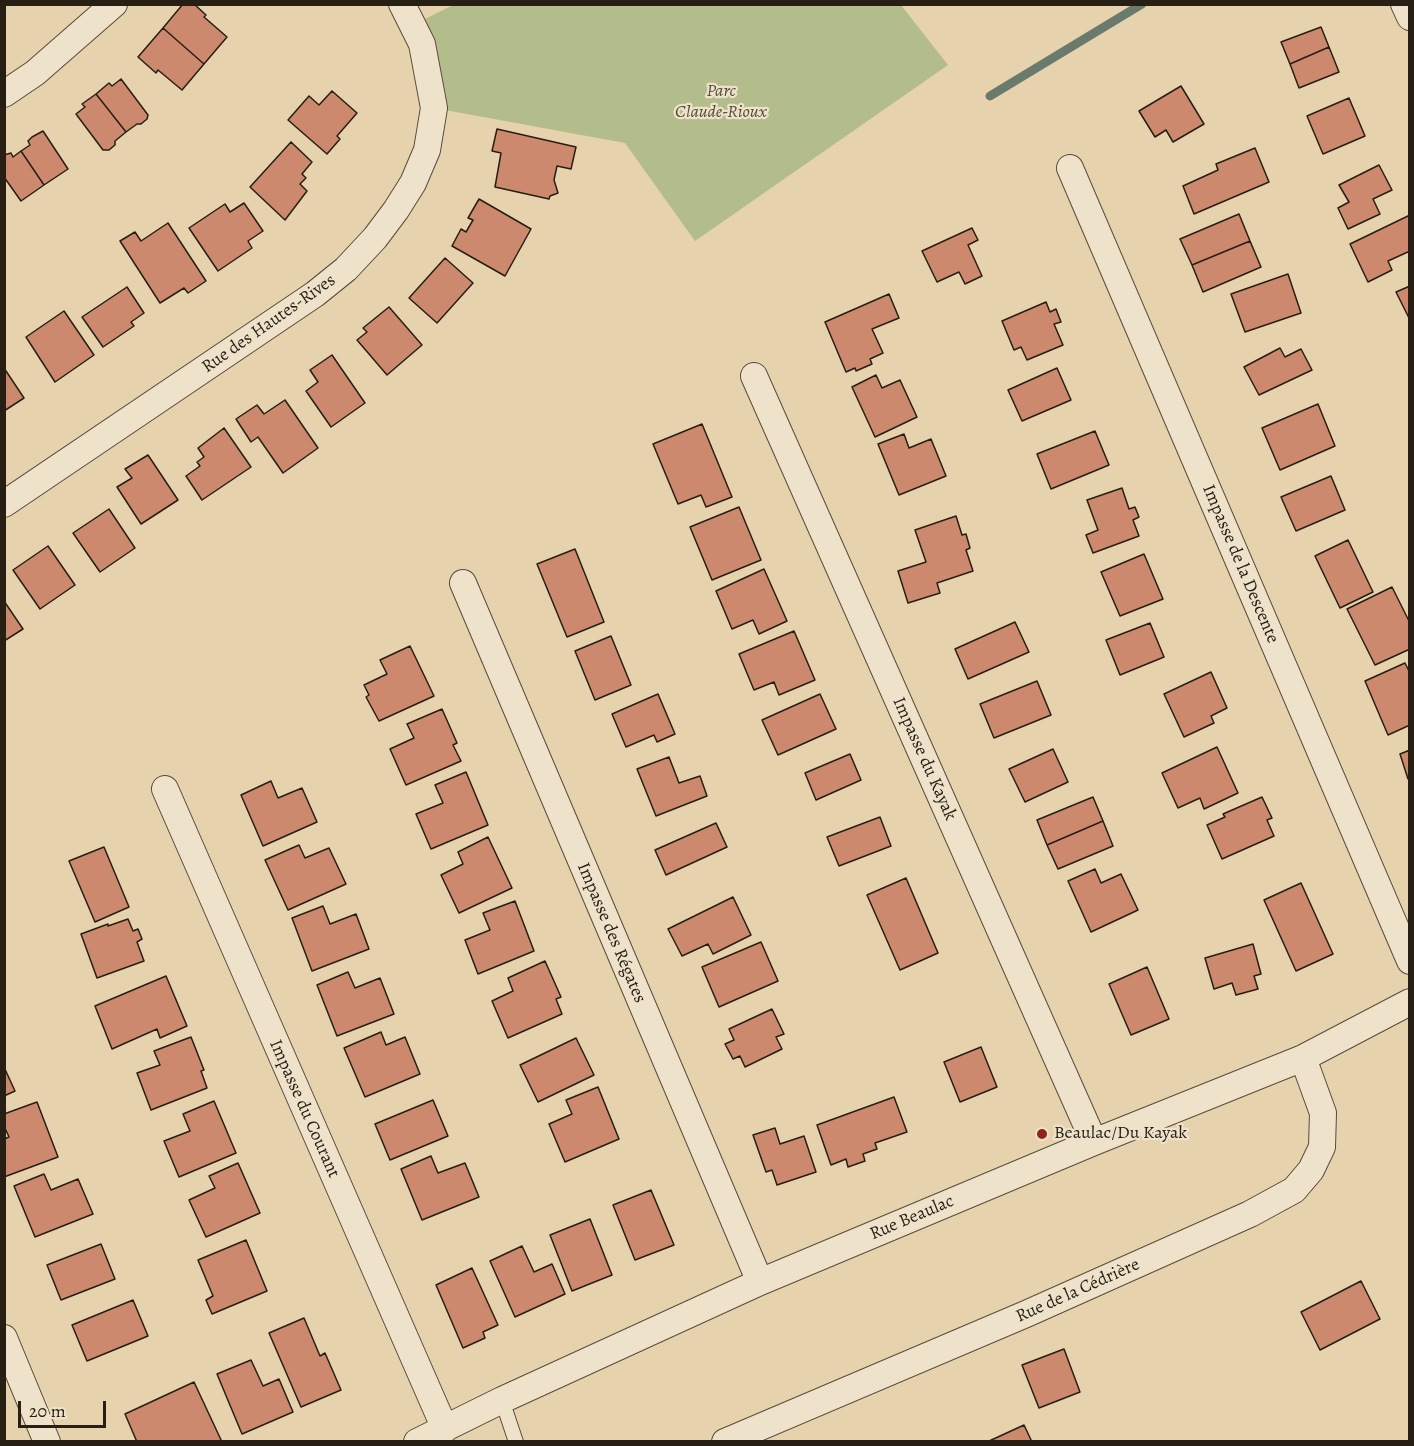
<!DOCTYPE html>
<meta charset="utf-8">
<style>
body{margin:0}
#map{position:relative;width:1414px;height:1446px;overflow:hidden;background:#e6d3ad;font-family:Alegreya,serif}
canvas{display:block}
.frame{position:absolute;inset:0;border:6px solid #271e14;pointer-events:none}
.scale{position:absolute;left:18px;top:1401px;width:88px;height:27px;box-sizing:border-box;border:3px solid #271e14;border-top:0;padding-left:8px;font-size:18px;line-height:21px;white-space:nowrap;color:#271e14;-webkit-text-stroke:4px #efe2ca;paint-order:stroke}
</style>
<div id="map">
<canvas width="1414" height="1446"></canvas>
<div class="frame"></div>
<div class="scale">20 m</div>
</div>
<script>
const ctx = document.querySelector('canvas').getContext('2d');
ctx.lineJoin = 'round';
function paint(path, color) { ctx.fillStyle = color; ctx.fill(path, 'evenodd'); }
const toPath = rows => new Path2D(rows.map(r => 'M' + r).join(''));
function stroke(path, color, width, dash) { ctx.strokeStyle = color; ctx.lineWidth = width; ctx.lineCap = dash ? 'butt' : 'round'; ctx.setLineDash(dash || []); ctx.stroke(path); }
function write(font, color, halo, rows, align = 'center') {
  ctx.font = font + ' Alegreya,serif'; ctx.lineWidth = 4.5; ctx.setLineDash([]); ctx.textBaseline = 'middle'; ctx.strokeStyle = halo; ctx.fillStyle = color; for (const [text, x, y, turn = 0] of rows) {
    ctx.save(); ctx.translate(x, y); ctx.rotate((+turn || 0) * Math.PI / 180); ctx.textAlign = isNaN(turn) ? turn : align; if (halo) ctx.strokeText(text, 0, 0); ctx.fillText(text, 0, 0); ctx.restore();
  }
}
paint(toPath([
 [455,4,901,5,948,65,695,241,625,143,434,108,413,25]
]), '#b3bc8b');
stroke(toPath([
 [990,96,1142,4]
]), '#6a7a6d', 9);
const building = toPath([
 [183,4,194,4,206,15,204,17,227,37,204,64,163,28,183,4],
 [1321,27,1329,47,1290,64,1281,42,1321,27],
 [163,28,204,64,182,90,158,70,156,73,138,57,163,28],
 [1329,47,1339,72,1299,88,1290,64,1329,47],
 [121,79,148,115,147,119,141,124,137,124,126,132,96,94,109,83,112,86,121,79],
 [1181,86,1204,124,1173,142,1166,130,1155,137,1139,111,1181,86],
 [332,91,357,113,337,136,340,139,327,154,288,120,309,96,319,105,332,91],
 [96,94,126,132,115,141,115,145,109,150,103,150,76,114,85,107,82,104,96,94],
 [1349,98,1365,136,1323,154,1307,116,1349,98],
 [497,129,576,147,571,169,557,166,554,180,558,193,550,196,549,199,495,187,501,153,492,151,497,129],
 [43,131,68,169,44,185,21,151,30,145,28,141,32,137,43,131],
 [291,142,312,162,302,174,306,178,300,184,307,191,285,220,250,187,291,142],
 [1255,148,1269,182,1194,214,1183,186,1218,170,1216,164,1255,148],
 [21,151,44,185,21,201,4,177,4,155,11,153,13,157,21,151],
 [1379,165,1392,190,1373,199,1380,214,1348,229,1338,208,1349,202,1339,185,1379,165],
 [479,199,531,229,505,276,452,246,461,229,466,232,473,220,468,218,479,199],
 [244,203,263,231,248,241,252,248,218,271,189,228,225,204,230,212,244,203],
 [1239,214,1250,241,1192,265,1180,239,1239,214],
 [1410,215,1410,251,1388,261,1392,270,1368,282,1350,244,1410,215],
 [168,223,206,281,188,293,184,288,160,303,120,241,135,232,141,241,168,223],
 [972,228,978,240,968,245,982,276,965,284,959,272,937,282,922,251,972,228],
 [1250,241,1261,267,1203,292,1192,265,1250,241],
 [445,258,473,283,437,323,409,298,445,258],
 [1288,274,1301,313,1245,332,1231,294,1288,274],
 [1410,286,1410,320,1396,292,1410,286],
 [127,287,144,313,131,322,134,326,103,347,82,317,127,287],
 [889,294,899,318,872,329,883,353,870,359,872,364,856,371,855,368,846,372,825,322,889,294],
 [1046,302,1050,312,1056,309,1061,322,1054,324,1063,345,1027,360,1021,347,1014,350,1002,321,1046,302],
 [389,307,422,345,387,375,357,340,367,332,363,328,389,307],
 [64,311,94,355,55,382,26,337,64,311],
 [1280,348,1285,357,1301,349,1312,370,1259,395,1244,367,1280,348],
 [332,355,365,403,331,427,306,391,318,382,310,370,332,355],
 [4,368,24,398,4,411,4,368],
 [1057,368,1071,400,1022,421,1008,390,1057,368],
 [876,375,882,388,900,380,917,417,875,437,852,387,876,375],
 [285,400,318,448,283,473,258,437,251,442,236,419,257,405,264,414,285,400],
 [1318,404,1335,446,1280,470,1262,428,1318,404],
 [702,424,732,497,706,507,701,495,678,504,653,444,702,424],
 [224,428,251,467,202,500,186,476,200,466,197,462,204,457,198,448,224,428],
 [1095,431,1109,465,1051,489,1037,454,1095,431],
 [904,434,909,448,931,439,946,476,899,495,878,444,904,434],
 [148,455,178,500,141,524,117,487,132,478,125,469,148,455],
 [1331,476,1345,510,1296,531,1281,497,1331,476],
 [1122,488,1129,509,1135,507,1139,517,1133,520,1139,536,1093,553,1086,535,1098,530,1087,500,1122,488],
 [739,507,761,560,712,580,690,527,739,507],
 [109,509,135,548,100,572,73,533,109,509],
 [956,516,962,535,966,534,970,548,966,550,973,571,937,583,940,593,908,603,898,571,926,562,915,530,956,516],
 [1348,540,1373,592,1340,608,1315,556,1348,540],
 [48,546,75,585,40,609,13,570,48,546],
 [575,549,604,622,567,637,537,564,575,549],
 [1144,554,1163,599,1120,616,1101,572,1144,554],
 [764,569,787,621,759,634,753,620,732,629,716,591,764,569],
 [1392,587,1410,623,1410,649,1375,665,1347,609,1392,587],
 [4,601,23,629,4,641,4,601],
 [1015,622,1029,652,968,679,955,649,1015,622],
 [1150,623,1164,657,1120,675,1106,640,1150,623],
 [794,631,815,680,779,695,774,682,754,690,739,654,794,631],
 [611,636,631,685,595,700,575,651,611,636],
 [410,646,434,696,379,721,366,697,369,695,364,685,387,674,380,660,410,646],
 [1405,663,1410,673,1410,725,1388,735,1365,681,1405,663],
 [1211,672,1227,708,1211,716,1214,723,1184,737,1164,694,1211,672],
 [1037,681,1051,715,994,738,980,704,1037,681],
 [658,694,675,734,657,742,654,735,626,747,612,714,658,694],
 [820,694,836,729,778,755,762,720,820,694],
 [442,709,457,743,453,745,461,761,406,785,390,749,414,738,407,724,442,709],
 [1217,747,1238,793,1204,809,1200,798,1178,808,1162,773,1217,747],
 [1053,749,1068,782,1025,802,1009,769,1053,749],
 [1410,750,1410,778,1408,779,1400,754,1410,750],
 [850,754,861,780,816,800,805,773,850,754],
 [669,757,679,783,700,776,707,796,656,816,637,769,669,757],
 [466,772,488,825,431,849,416,814,443,803,435,785,466,772],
 [271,781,278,798,302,788,317,822,263,846,241,795,271,781],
 [1093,797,1103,821,1047,845,1037,820,1093,797],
 [1262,797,1272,818,1267,820,1274,836,1222,859,1207,825,1225,817,1223,814,1262,797],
 [880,817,891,846,839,866,827,837,880,817],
 [1103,821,1113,846,1058,869,1047,845,1103,821],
 [716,823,727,847,666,875,655,850,716,823],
 [488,837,512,888,459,913,441,875,463,864,458,852,488,837],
 [299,845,305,858,329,848,346,884,288,910,265,860,299,845],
 [104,847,129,907,95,922,69,861,104,847],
 [1095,869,1101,883,1121,874,1138,910,1091,932,1068,881,1095,869],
 [906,878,938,953,900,970,867,895,906,878],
 [1301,883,1333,954,1296,971,1264,900,1301,883],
 [733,897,751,935,713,954,708,944,682,956,668,929,733,897],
 [515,901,534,951,478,974,465,940,490,930,483,913,515,901],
 [323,906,330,924,356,914,369,949,312,971,292,918,323,906],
 [128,919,133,931,138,929,142,939,137,942,144,961,97,978,81,934,108,924,108,926,128,919],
 [761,942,778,981,719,1007,702,967,761,942],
 [1253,944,1261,974,1254,976,1258,989,1236,995,1232,983,1214,989,1205,958,1253,944],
 [545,961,561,997,556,999,562,1014,508,1038,492,1001,513,991,508,978,545,961],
 [1147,967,1169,1019,1131,1035,1109,984,1147,967],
 [348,972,355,988,380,978,394,1014,337,1036,317,985,348,972],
 [166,976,187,1026,160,1038,157,1029,112,1049,95,1006,166,976],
 [772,1009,784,1034,776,1037,782,1049,745,1067,740,1056,733,1059,725,1044,734,1040,729,1029,772,1009],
 [381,1032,386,1045,405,1037,420,1074,365,1097,344,1048,381,1032],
 [191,1037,204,1070,201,1071,207,1088,151,1110,137,1073,160,1065,154,1051,191,1037],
 [576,1038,594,1075,538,1102,520,1065,576,1038],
 [981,1047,997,1087,960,1102,944,1062,981,1047],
 [4,1067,15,1091,4,1096,4,1067],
 [598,1087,619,1139,565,1162,549,1124,572,1114,566,1100,598,1087],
 [894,1097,907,1132,875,1143,877,1149,863,1154,865,1161,848,1167,846,1159,831,1165,817,1125,894,1097],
 [433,1100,448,1136,390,1160,375,1124,433,1100],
 [214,1101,236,1153,179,1177,164,1141,190,1131,183,1114,214,1101],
 [37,1102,58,1157,4,1177,4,1139,9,1137,4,1126,4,1114,37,1102],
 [775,1128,780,1144,804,1136,816,1172,777,1185,772,1170,766,1172,753,1135,775,1128],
 [431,1156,438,1173,465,1163,479,1197,422,1220,401,1169,431,1156],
 [238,1163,260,1213,206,1237,189,1200,215,1188,209,1176,238,1163],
 [44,1174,51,1190,78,1179,93,1214,35,1237,14,1186,44,1174],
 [651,1190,674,1245,635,1260,613,1205,651,1190],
 [590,1219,612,1275,572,1291,550,1235,590,1219],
 [246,1240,267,1291,212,1314,206,1300,213,1296,198,1260,246,1240],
 [101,1244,115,1279,61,1300,47,1265,101,1244],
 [522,1246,534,1272,552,1264,565,1294,515,1317,490,1261,522,1246],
 [472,1268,498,1325,483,1332,485,1338,463,1348,436,1285,472,1268],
 [1361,1281,1380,1319,1320,1350,1301,1312,1361,1281],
 [133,1300,148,1336,87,1361,72,1325,133,1300],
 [304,1318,320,1356,325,1353,341,1390,301,1407,269,1333,304,1318],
 [1064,1349,1080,1392,1039,1408,1022,1365,1064,1349],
 [251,1360,263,1386,279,1379,293,1412,242,1434,217,1374,251,1360],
 [194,1382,222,1442,137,1442,125,1414,194,1382],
 [1024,1425,1032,1442,987,1442,1024,1425]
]);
paint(building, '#cc896d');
stroke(building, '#271e14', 1.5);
const service = toPath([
 [502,1400,516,1442]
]);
const minor = toPath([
 [1404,4,1410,17],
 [4,94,35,73,114,4],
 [1070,168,1410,961],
 [754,376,1094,1142],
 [4,504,315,294,346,269,375,238,396,210,413,183,427,150,434,108,422,44,402,4],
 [463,583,760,1282],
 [165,789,445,1429],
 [4,1338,47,1442],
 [417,1442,502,1400,760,1282,1094,1142,1303,1058,1410,1002],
 [725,1442,1026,1314,1250,1214,1294,1190,1311,1170,1322,1147,1323,1113,1303,1058]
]);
stroke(service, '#574b3a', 16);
stroke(minor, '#574b3a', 28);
stroke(service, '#efe2ca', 14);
stroke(minor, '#efe2ca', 26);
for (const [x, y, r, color] of [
 [1042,1134,6,"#8f2418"]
]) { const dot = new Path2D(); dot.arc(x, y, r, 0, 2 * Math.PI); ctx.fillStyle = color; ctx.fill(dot); stroke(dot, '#efe2ca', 2); }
write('italic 18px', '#514d38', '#efe2ca', [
 ["Parc",721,92],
 ["Claude-Rioux",721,113]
]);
write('18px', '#271e14', '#efe2ca', [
 ["Rue des Hautes-Rives",269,324,-35],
 ["Impasse de la Descente",1240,564,67],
 ["Impasse du Kayak",924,759,66],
 ["Impasse des Régates",611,933,67],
 ["Impasse du Courant",304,1109,66],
 ["Rue Beaulac",912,1218,-23],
 ["Rue de la Cédrière",1078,1291,-24]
]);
write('18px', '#271e14', '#efe2ca', [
 ["Beaulac/Du Kayak",1054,1134]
], 'left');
</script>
